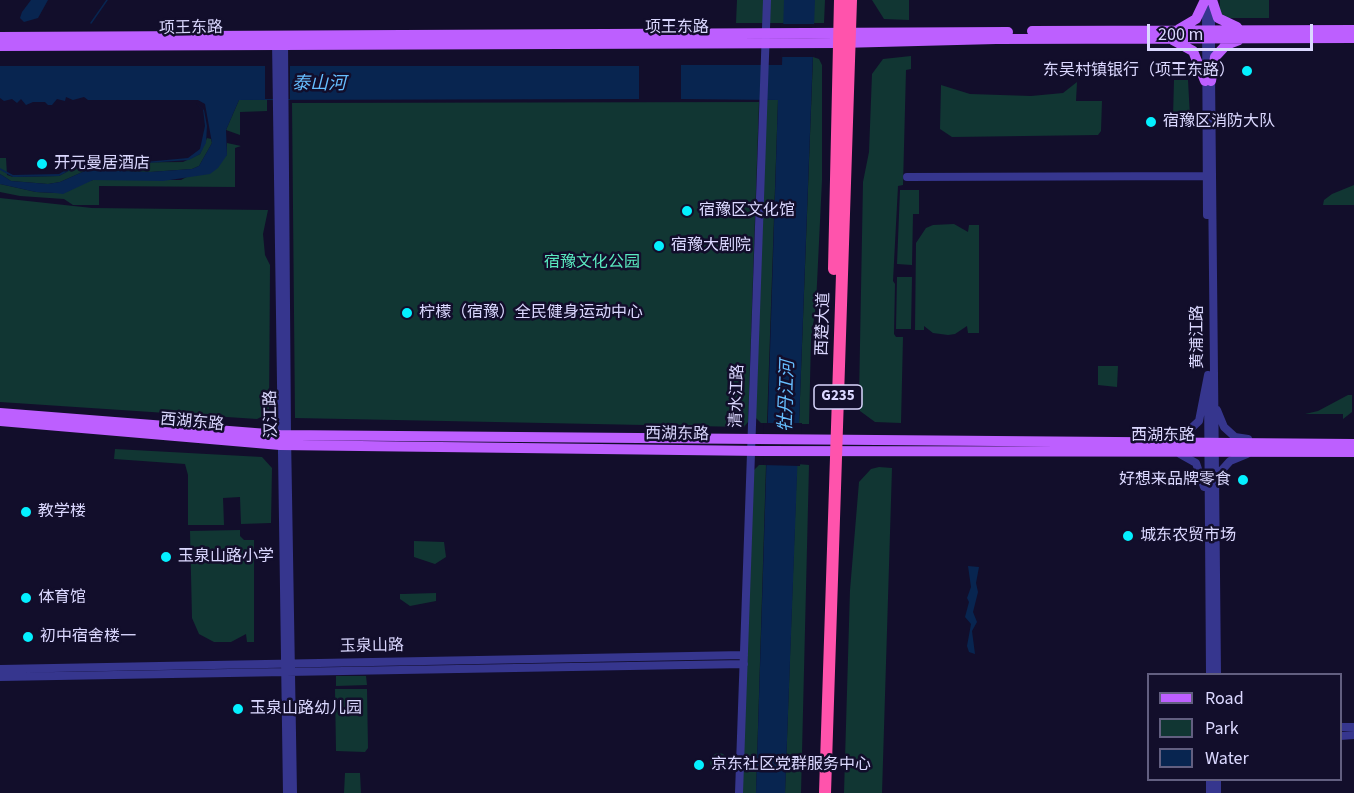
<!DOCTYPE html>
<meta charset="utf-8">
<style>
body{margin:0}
#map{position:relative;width:1354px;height:793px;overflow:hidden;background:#120e2b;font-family:"Source Sans 3",sans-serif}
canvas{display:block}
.legend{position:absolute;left:1147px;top:673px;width:195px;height:108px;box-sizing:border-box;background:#120e2b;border:2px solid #625f80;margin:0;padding:8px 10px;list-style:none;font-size:18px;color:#dbd8ff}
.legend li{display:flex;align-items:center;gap:12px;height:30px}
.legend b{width:30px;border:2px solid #625f80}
.scale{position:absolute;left:1147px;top:24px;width:166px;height:27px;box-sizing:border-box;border:3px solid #dbd8ff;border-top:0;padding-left:8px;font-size:18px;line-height:21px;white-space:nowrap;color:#dbd8ff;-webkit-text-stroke:4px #120e2b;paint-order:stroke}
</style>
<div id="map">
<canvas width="1354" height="793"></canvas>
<ul class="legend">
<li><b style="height:8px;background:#bd5fff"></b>Road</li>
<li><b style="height:16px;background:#113633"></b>Park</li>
<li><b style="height:16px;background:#082550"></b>Water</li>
</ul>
<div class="scale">200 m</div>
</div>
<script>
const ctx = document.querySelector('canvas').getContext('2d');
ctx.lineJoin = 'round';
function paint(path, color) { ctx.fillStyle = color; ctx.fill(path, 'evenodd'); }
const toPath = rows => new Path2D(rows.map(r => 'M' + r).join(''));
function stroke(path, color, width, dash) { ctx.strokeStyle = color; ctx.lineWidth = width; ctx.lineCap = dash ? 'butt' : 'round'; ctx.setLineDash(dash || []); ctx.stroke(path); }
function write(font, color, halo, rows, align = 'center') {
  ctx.font = font + ' "Source Sans 3","Noto Sans SC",sans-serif'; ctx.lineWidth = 5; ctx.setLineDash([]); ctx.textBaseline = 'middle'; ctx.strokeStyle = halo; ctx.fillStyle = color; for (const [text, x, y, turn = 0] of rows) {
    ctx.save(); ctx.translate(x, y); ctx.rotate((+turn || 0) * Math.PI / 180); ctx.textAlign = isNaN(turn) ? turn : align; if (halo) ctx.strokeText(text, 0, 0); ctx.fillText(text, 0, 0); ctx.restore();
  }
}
paint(toPath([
 [737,0,825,0,824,23,736,23],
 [872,0,909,0,909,20,884,19],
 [1220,0,1269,0,1269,18,1220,18],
 [911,56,911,69,906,70,903,185,898,186,893,281,895,284,894,334,896,337,903,337,901,423,875,422,860,411,859,398,863,182,869,152,872,74,883,59],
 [813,57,819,59,822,65,822,180,816,304,811,340,809,424,799,424],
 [1174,80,1188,80,1190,117,1173,117],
 [1077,82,1076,101,1102,101,1101,131,1098,135,952,137,940,129,941,85,970,94,1031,96,1063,93],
 [267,99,267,111,240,112,240,135,226,130,239,100],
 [766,100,778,100,767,423,761,423,754,416],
 [759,102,748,422,744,427,295,418,292,103],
 [207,138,211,139,212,143,199,166,192,169,150,172,87,170,60,182,48,184,11,181,0,174,0,158,6,158,7,175,13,177,59,176,83,163,183,162,200,154],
 [227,143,241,146,235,148,235,187,99,186,99,205,73,205,64,199,20,196,0,192,0,184,36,192,55,193,69,191,79,184,93,180,181,180,227,155],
 [1354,185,1354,205,1323,205,1324,200,1332,194],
 [900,190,919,190,919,214,913,214,912,265,897,264],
 [0,198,92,208,268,210,263,234,265,255,270,265,269,413,257,419,0,402],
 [954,224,968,232,969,225,979,225,979,333,968,333,967,326,955,334,948,335,933,333,924,326,924,330,915,330,916,243,926,228,933,225],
 [897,277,912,277,911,329,896,329],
 [1098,366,1118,366,1117,387,1098,385],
 [1348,395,1352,395,1352,412,1343,419,1343,414,1305,414,1318,411],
 [115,449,262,457,272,468,271,523,241,524,240,497,223,498,224,525,188,525,188,475,185,464,114,459],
 [797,464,809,465,801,793,785,793],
 [759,465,766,465,756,793,740,793,753,471],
 [879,467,892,468,882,793,844,793,850,590,859,482,871,469],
 [240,530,240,536,244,540,254,540,254,642,247,642,246,634,231,642,214,642,199,634,192,618,190,531],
 [414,541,444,542,446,557,435,564,414,557],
 [436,593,436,601,410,606,400,599,400,594,403,594],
 [336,676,366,676,367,685,336,686],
 [335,689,367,689,368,748,365,752,336,751],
 '710 762a9 9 0 1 1 18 0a9 9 0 1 1-18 0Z',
 [345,773,360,773,361,793,344,793]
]), '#113633');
paint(toPath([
 [31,0,48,0,38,18,24,22,20,18,22,12],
 [784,0,815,0,785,793,756,793,778,100,681,99,681,65,782,65],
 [0,66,639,66,639,99,239,100,226,130,227,155,218,168,210,174,163,181,93,180,63,194,55,193,36,192,0,184,0,174,11,181,48,184,60,182,87,170,150,172,192,169,199,166,212,143,205,104,198,100,88,100,84,97,73,100,66,97,65,101,57,99,52,105,48,105,45,102,33,102,26,105,21,99,17,103,12,99,4,101,0,98],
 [195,103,204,110,207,126,206,143,200,154,189,160,147,163,83,163,59,176,13,177,0,170,0,168,13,175,59,174,81,161,145,162,188,158,200,149,205,126,203,109],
 [968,566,979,567,976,583,978,592,973,612,977,622,972,631,975,654,969,652,967,646,971,624,965,617,969,602,967,598,971,587]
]), '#082550');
paint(toPath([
 [781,24,816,24,815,57,780,57],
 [265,64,290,64,290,99,265,99],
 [764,423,802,423,800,466,763,465]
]), '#120e2b');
stroke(toPath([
 [91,23,107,0]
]), '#082550', 1.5);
stroke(toPath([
 [1206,6,1207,215],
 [1211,6,1211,62],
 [276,41,287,793],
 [284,41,287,435,293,793],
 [1211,75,1217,674],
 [907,177,1212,176],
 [1208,387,1210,674],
 [1217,410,1224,427,1235,437,1248,439],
 [1166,439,1185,434,1199,421,1208,375],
 [1180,454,1196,463,1204,487],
 [1219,483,1222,470,1230,461,1247,454],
 [0,669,744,655],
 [0,677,744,664],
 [1340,727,1354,727],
 [1340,736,1354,735],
 [739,793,767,0],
 [1210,793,1210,780],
 [1217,793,1217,780]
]), '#36368e', 8);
stroke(toPath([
 [1212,0,1218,18,1237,27],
 [1179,29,1196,19,1205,0],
 [1032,31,1354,30],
 [0,37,1008,32],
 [1173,40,1193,51,1205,81],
 [0,46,840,43,996,39,1354,38],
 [1211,81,1215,57,1226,45,1239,40],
 [0,413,280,435,1354,444],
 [0,421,280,445,760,451,1354,452]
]), '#bd5fff', 10);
stroke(toPath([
 [834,269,840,0],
 [825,793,851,0]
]), '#ff53ac', 12);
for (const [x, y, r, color] of [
 [1247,71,6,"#04f0ff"],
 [1151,122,6,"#04f0ff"],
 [42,164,6,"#04f0ff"],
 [687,211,6,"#04f0ff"],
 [659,246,6,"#04f0ff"],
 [407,313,6,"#04f0ff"],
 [1243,480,6,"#04f0ff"],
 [26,512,6,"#04f0ff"],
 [1128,536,6,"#04f0ff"],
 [166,557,6,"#04f0ff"],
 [26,598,6,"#04f0ff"],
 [28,637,6,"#04f0ff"],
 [238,709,6,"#04f0ff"],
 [699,765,6,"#04f0ff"]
]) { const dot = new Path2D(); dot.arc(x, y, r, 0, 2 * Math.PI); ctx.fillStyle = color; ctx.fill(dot); stroke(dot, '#120e2b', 2); }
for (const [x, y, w] of [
 [838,397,48]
]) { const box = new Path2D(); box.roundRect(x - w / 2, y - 12, w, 24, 4.5); ctx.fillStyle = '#120e2b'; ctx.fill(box); stroke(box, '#dbd8ff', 1.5); }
write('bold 15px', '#dbd8ff', null, [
 ["G235",838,397]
]);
write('16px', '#dbd8ff', '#120e2b', [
 ["项王东路",677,28],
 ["项王东路",191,29,-1],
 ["西楚大道",824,324,-88],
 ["黄浦江路",1198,337,-90],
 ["清水江路",738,396,-88],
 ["汉江路",272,414,-91],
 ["西湖东路",192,423,5],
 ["西湖东路",677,435,1],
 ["西湖东路",1163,436],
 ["玉泉山路",372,647,-1]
]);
write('16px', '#dbd8ff', '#120e2b', [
 ["东吴村镇银行（项王东路）",1235,71,"right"],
 ["宿豫区消防大队",1163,122],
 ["开元曼居酒店",54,164],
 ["宿豫区文化馆",699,211],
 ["宿豫大剧院",671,246],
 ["柠檬（宿豫）全民健身运动中心",419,313],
 ["好想来品牌零食",1231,480,"right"],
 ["教学楼",38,512],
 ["城东农贸市场",1140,536],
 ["玉泉山路小学",178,557],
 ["体育馆",38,598],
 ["初中宿舍楼一",40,637],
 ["玉泉山路幼儿园",250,709],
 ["京东社区党群服务中心",711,765]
], 'left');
write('16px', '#5aeac0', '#120e2b', [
 ["宿豫文化公园",592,263]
]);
write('italic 18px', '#66beff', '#120e2b', [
 ["泰山河",319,85],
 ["牡丹江河",788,396,-88]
]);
</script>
